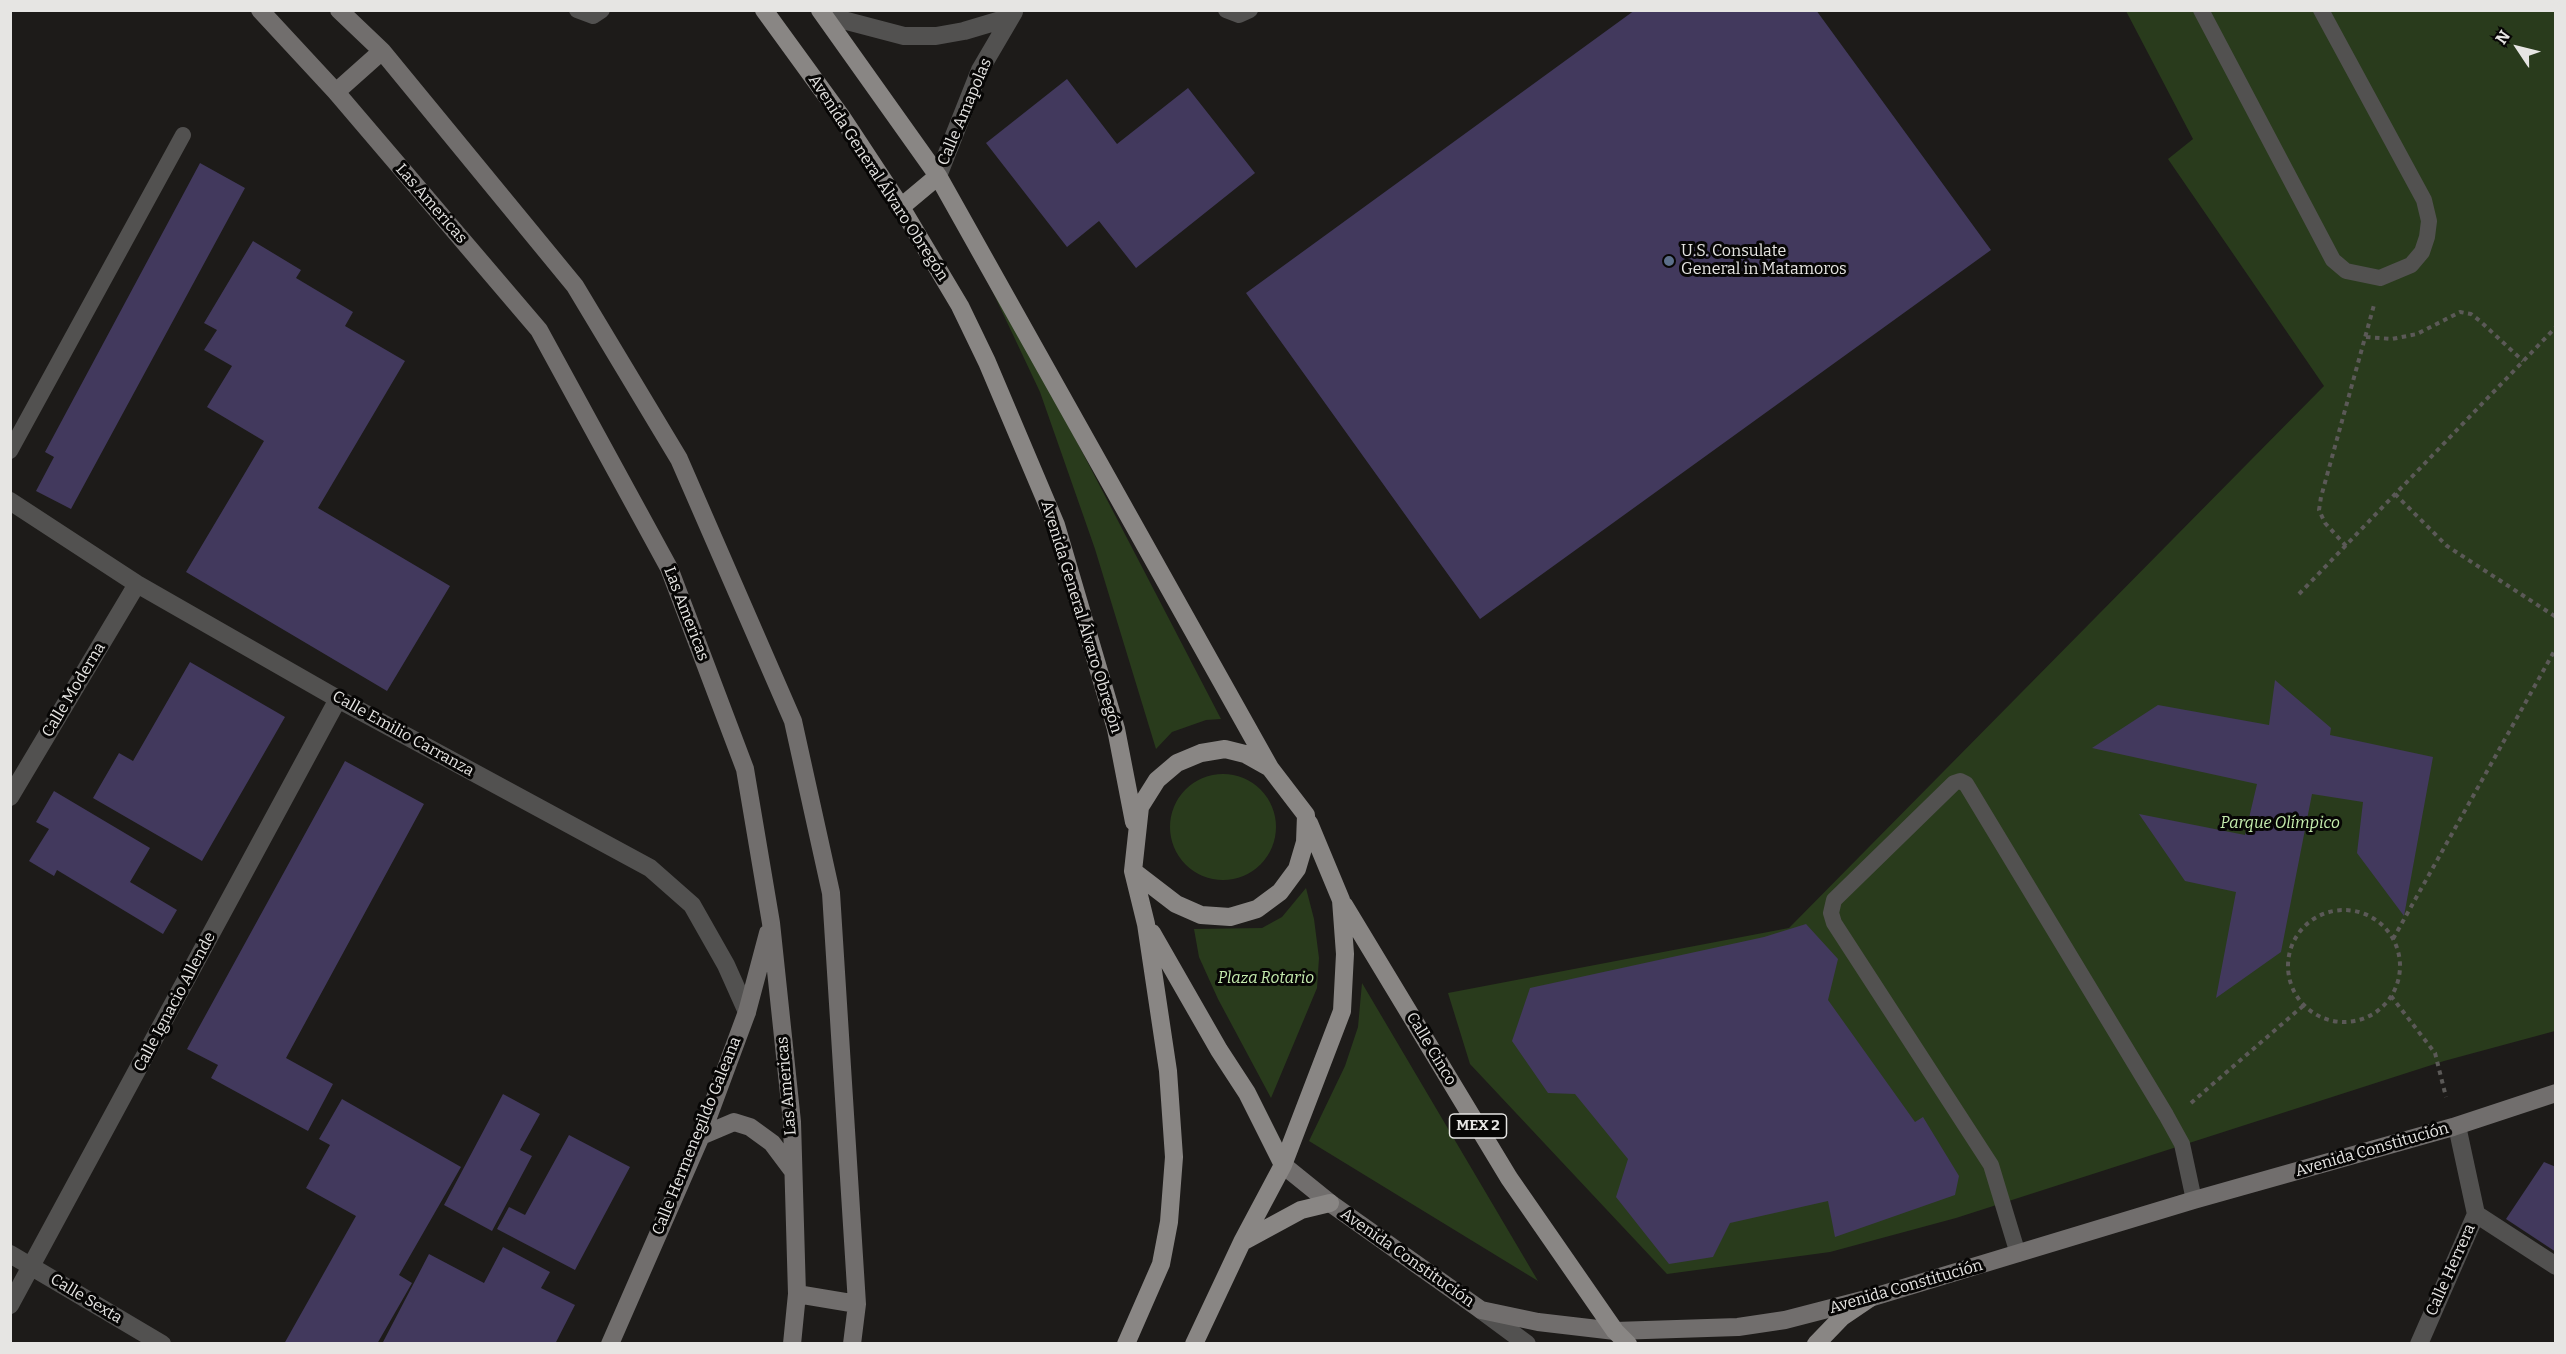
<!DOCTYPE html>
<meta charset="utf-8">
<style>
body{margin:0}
#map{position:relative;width:2566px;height:1354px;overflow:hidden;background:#1d1b19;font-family:Bitter,serif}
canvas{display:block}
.frame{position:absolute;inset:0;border:12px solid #e6e5e3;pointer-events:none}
.north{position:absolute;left:2488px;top:18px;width:60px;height:60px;-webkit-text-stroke:4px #070605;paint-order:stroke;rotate:305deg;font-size:16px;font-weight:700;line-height:24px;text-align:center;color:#e6e5e3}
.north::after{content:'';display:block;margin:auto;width:21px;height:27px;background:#e6e5e3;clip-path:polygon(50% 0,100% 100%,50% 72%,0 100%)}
</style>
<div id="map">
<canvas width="2566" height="1354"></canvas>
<div class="frame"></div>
<div class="north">N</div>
</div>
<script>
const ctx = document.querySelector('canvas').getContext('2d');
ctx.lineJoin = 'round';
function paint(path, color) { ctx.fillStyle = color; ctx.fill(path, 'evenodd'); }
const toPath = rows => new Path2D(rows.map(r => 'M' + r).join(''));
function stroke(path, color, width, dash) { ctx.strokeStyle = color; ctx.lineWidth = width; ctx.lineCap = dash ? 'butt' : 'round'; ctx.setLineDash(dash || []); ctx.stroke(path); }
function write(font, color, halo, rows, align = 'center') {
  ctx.font = font + ' Bitter,serif'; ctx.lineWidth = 6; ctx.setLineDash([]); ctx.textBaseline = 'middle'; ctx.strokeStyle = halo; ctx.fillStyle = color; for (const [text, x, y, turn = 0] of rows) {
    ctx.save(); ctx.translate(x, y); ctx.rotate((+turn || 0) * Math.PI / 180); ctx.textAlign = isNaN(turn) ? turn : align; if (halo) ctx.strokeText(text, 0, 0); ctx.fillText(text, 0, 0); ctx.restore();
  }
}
paint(toPath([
 [2126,11,2555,11,2555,1031,2444,1061,1956,1218,1830,1252,1667,1274,1470,1064,1448,993,1789,928,2324,386,2168,159,2193,139],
 [981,267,1050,390,1221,719,1206,720,1172,732,1156,749,1095,549,1040,392],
 '1170 827a53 53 0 1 1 106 0a53 53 0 1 1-106 0Z',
 [1306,888,1314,919,1319,958,1317,988,1271,1098,1218,999,1199,957,1194,929,1262,928,1282,917],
 [1362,983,1538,1281,1309,1141,1345,1066,1358,1027]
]), '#293b1c');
paint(toPath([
 [1635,10,1816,10,1991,250,1480,619,1246,293],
 [1067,79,1117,144,1188,88,1255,173,1136,268,1099,221,1067,247,986,143],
 [200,163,245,188,71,509,36,491,54,457,45,452],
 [253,241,301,270,296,278,353,312,345,326,405,361,318,508,450,586,387,691,186,572,264,441,207,407,232,366,204,350,217,330,204,323],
 [190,662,285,717,202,861,93,798,119,753,133,761],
 [2275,680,2331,728,2330,735,2433,757,2404,916,2357,853,2363,802,2312,794,2281,952,2216,998,2236,892,2185,881,2139,814,2245,835,2257,784,2092,748,2158,705,2269,725],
 [345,761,424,804,286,1058,333,1084,308,1131,211,1078,218,1065,187,1049],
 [54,791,150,848,130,882,177,910,163,934,57,870,54,876,29,861,49,829,36,822],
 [1806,924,1838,959,1828,1000,1915,1122,1923,1117,1959,1176,1955,1195,1835,1237,1828,1201,1730,1223,1713,1257,1669,1264,1616,1197,1628,1159,1575,1094,1548,1093,1512,1041,1530,988,1764,937],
 [503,1094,540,1114,520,1150,532,1156,492,1231,444,1205],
 [342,1099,461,1167,399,1275,412,1283,377,1344,284,1344,356,1216,306,1188,330,1145,319,1139],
 [569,1135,630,1167,575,1270,497,1229,509,1207,525,1215],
 [2544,1162,2556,1167,2556,1252,2506,1219],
 [503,1247,550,1272,541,1288,575,1305,555,1344,382,1344,429,1254,484,1283]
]), '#42395d');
stroke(toPath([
 [2366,337,2392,339,2417,334,2460,312,2471,314,2480,321,2523,361],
 [2395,494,2447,546,2556,617],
 [2346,546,2325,523,2319,510,2321,497,2374,305],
 [2299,594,2556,327],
 '2288 966a56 56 0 1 1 112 0a56 56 0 1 1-112 0Z',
 [2393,939,2556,648],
 [2391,996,2435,1053,2446,1097],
 [2191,1103,2304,1005]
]), '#5b5957', 4, [4.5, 4.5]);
stroke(toPath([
 [577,10,593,16,602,10],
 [1226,10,1239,15,1250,10],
 [2201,10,2333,260,2346,271,2380,278,2411,265,2422,252,2427,237,2429,221,2424,200,2321,10],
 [10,451,183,135],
 [2018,1254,1991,1165,1834,923,1831,913,1834,900,1954,783,1960,781,1966,784,2166,1115,2182,1144,2194,1200]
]), '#525150', 16);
stroke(toPath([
 [824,15,904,36,936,36,964,31,1011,17],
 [938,176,980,70,1014,12],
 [10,501,137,584,338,699,650,868,692,905,726,965,747,1012],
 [10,797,137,584],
 [2476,1214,2556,1266],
 [10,1254,162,1344],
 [10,1305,338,699],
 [1481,1310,1527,1344],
 [2419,1344,2476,1214,2457,1126]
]), '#525150', 18);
stroke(toPath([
 [260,10,336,92,539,330,669,568,745,769,771,923,792,1122,797,1294,792,1344],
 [339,10,382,51,575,286,679,459,793,721,831,893,857,1304,852,1344],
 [336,92,382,51],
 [701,1136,734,1122,750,1127,772,1143,793,1171],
 [1283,1165,1330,1203,1481,1310,1538,1322,1615,1331,1738,1327,1785,1320,1870,1298,2194,1200,2453,1127,2556,1093],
 [797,1294,857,1304],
 [610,1344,701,1136,747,1012,768,933]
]), '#716e6d', 18);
stroke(toPath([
 [764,10,841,116,901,207,960,306,987,362,1056,525,1116,729,1134,822],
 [820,10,938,176,1270,768,1306,815,1305,842,1297,869,1280,892,1257,909,1230,917,1201,915,1176,904,1133,871,1140,807,1157,780,1177,763,1201,753,1225,749,1245,754,1270,768],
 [901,207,938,176],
 [1344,905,1509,1178,1615,1331,1628,1344],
 [1152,933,1219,1050,1247,1093,1283,1165],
 [1242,1242,1301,1210,1330,1203],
 [1126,1344,1161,1264,1169,1222,1174,1157,1168,1071,1146,924,1133,871],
 [1194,1344,1242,1242,1283,1165,1342,1011,1345,954,1341,900,1309,823],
 [1816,1344,1842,1317,1870,1298]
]), '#898684', 18);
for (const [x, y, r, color] of [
 [1669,261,6,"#5c6f8a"]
]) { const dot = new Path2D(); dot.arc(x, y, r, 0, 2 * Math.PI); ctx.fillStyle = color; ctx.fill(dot); stroke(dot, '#070605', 2); }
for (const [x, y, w] of [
 [1478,1126,57]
]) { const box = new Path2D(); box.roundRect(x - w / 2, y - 12, w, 24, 4.5); ctx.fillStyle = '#070605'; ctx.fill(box); stroke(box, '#e6e5e3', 1.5); }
write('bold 15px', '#e6e5e3', null, [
 ["MEX 2",1478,1126]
]);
write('16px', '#e6e5e3', '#070605', [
 ["Calle Amapolas",965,112,-67],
 ["Avenida General Álvaro Obregón",878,178,57],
 ["Las Americas",431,204,49],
 ["Las Americas",686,614,69],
 ["Avenida General Álvaro Obregón",1081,617,73],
 ["Calle Moderna",74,690,-59],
 ["Calle Emilio Carranza",403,734,29],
 ["Calle Ignacio Allende",175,1002,-62],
 ["Calle Cinco",1431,1049,59],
 ["Las Americas",787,1086,-95],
 ["Calle Hermenegildo Galeana",697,1136,-68],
 ["Avenida Constitución",2372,1150,-16],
 ["Avenida Constitución",1407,1258,35],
 ["Calle Herrera",2451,1270,-66],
 ["Avenida Constitución",1906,1287,-16],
 ["Calle Sexta",86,1299,31]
]);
write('16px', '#e6e5e3', '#070605', [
 ["U.S. Consulate",1681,252],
 ["General in Matamoros",1681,270]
], 'left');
write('italic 16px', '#c6edaf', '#070605', [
 ["Parque Olímpico",2280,824],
 ["Plaza Rotario",1266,979]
]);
</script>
